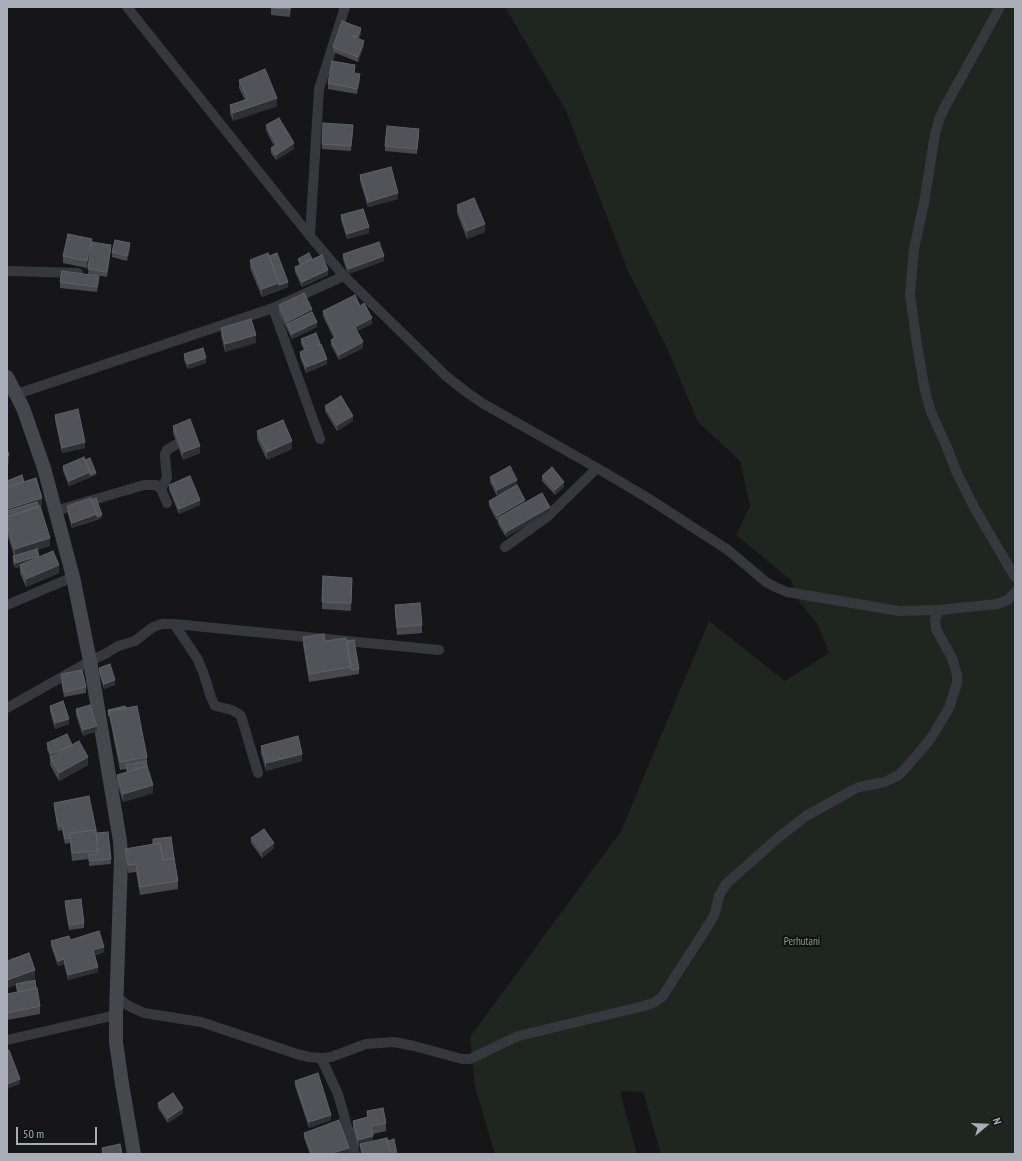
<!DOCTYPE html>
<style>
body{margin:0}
#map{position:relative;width:1022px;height:1161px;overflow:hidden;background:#161618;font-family:"PT Sans Narrow",sans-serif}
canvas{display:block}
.frame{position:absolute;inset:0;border:8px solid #a8adb8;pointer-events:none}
.north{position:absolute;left:966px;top:1105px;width:40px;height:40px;-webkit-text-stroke:3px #111113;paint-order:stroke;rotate:71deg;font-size:11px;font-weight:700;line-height:16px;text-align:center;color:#a8adb8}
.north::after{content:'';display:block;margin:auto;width:14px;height:18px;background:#a8adb8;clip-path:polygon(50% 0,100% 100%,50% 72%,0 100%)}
.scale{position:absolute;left:16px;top:1127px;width:81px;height:18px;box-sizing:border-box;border:2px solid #a8adb8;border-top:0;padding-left:5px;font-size:12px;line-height:14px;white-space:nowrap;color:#a8adb8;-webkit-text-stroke:3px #111113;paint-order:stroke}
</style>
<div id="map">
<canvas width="1022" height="1161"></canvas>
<div class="frame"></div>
<div class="north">N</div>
<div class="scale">50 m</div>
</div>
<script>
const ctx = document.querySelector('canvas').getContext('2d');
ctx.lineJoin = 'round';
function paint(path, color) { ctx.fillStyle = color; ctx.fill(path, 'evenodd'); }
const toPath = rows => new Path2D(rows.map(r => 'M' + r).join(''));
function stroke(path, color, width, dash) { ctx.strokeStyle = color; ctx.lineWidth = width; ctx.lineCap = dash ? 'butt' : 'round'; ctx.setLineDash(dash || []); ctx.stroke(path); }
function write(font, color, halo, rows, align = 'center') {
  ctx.font = font + ' "PT Sans Narrow",sans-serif'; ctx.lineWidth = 4; ctx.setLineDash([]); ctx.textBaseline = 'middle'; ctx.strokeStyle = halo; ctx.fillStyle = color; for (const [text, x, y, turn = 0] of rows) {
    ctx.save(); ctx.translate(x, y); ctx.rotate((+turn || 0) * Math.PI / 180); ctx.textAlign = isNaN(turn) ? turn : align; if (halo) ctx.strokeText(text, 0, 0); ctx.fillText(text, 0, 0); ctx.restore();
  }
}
paint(toPath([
 [505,7,1015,7,1015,1154,661,1154,643,1092,620,1091,637,1154,495,1154,475,1087,470,1037,621,831,709,621,785,681,829,653,818,625,800,603,791,580,736,535,750,506,740,461,698,422,667,348,628,271,566,111]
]), '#1e261f');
stroke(toPath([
 [127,7,310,236,344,276,446,376,465,391,482,403,597,468,646,497,728,550,766,582,775,587,787,592,899,611,939,610,997,604,1008,600,1015,592],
 [1000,7,947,103,940,117,935,134,924,203,914,249,910,294,917,345,925,391,931,412,946,445,956,471,975,509,1015,577],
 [310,236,319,89,345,7],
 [7,271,78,273],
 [273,308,320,439],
 [17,394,273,308,344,276],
 [161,489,167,478,165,457,165,454,167,450,175,445],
 [55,511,144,485,156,485,161,489,167,503],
 [505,547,547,517,597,468],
 [7,605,73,577],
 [174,624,197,658,203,672,211,697,215,706,232,710,239,714,241,716,258,773],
 [7,708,90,661,105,654,118,646,135,641,153,627,162,624,174,624,439,650],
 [116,995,124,1003,131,1007,144,1013,201,1022,300,1055,310,1057,321,1058,331,1057,366,1044,394,1042,414,1046,462,1059,470,1059,518,1036,644,1006,655,1002,662,997,711,921,715,913,719,896,726,884,779,837,806,816,853,790,859,787,885,782,899,775,918,754,931,738,949,708,957,683,957,675,952,658,936,629,935,619,939,610],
 [7,1040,116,1015],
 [321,1058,338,1094,355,1154]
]), '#37383d', 10);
stroke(toPath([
 [7,377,23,408,44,468,73,577,90,661,120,841,121,858,116,1015,116,1042,122,1084,134,1154]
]), '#45474d', 14);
paint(toPath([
 [271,7,291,7,290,17,271,15],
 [361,33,359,39,364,46,358,62,333,52,333,47],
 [355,70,354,73,360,79,357,94,328,89,328,83],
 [239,80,277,106,233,121,230,113,230,105,245,100,239,88],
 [266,125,294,149,276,160,271,153,271,148,274,146,266,130],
 [353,130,351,151,322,149,322,144],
 [419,134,417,154,385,151,385,146],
 [360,175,398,199,368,207,360,181],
 [457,205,485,232,467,239,457,213],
 [341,215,369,233,347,239,341,220],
 [92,242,111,250,107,277,88,274,89,262,87,268,63,263,63,256],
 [130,249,127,261,112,257,112,252],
 [343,254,384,261,348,274,343,259],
 [269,256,288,287,262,297,250,268,250,260],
 [298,259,312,259,328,275,302,287,295,272,295,267,300,265,298,261],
 [99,281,97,292,60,288,60,282],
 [279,305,312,312,317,327,292,339,279,313],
 [360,306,372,324,357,331,363,348,339,360,331,345,331,340,334,339,323,316,323,311],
 [221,328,256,343,225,352,221,335],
 [301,339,320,344,327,364,306,373,300,357,300,352,304,350,301,344],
 [184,354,206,363,188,369,184,360],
 [325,406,353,421,337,431,325,411],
 [55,415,85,448,62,453,55,420],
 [173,426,200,453,183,460,173,433],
 [257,431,292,449,267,460,257,439],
 [85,460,96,475,69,486,63,471,63,466],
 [542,476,564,487,555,495,542,481],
 [490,477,517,485,497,496,490,482],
 [7,481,24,482,42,505,39,506,50,546,37,550,39,557,59,573,26,587,20,573,20,567,15,568,13,562,13,556,14,556,7,533],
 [169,485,200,505,179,514,169,490],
 [92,500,102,518,72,528,67,511,67,506],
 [489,501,525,503,550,512,506,537,498,524,498,520,497,521,489,506],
 [352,578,351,611,322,609,322,602],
 [395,605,422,625,422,633,397,635,395,613],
 [303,637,325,641,347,641,359,669,359,674,309,682,303,645],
 [99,668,115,685,104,689,99,673],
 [61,674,86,687,86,693,64,697,61,680],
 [50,706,69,724,55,729,50,711],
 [126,708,147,757,147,765,146,765,153,793,123,802,117,783,117,775,127,772,126,769,120,770,108,710],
 [76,709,97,731,83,736,76,715],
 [47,743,72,745,88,765,59,781,50,765,50,757,47,749],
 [261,746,302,761,266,771,261,753],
 [54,803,96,833,111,859,111,864,89,866,89,859,72,861,70,843,65,844,62,830,58,831,54,808],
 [251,838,274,848,262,858,251,843],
 [153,839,174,858,178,881,178,889,140,895,136,872,128,873,125,857,125,849,153,844],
 [65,901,84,923,84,928,69,930,65,906],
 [70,940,104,952,95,955,98,972,68,980,64,964,58,966,51,946,51,941],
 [29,953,35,970,35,978,23,983,35,980,36,988,37,988,40,1006,40,1014,7,1020,7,994,17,992,16,985,7,988,7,961],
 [295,1081,331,1120,309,1128,295,1086],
 [158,1103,183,1113,168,1123,158,1108],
 [367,1111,386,1123,386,1131,373,1134,373,1141,388,1141,397,1154,361,1154,360,1147,358,1148,353,1129,353,1121,367,1117],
 [304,1133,349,1153,350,1154,310,1154,304,1138]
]), '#47494d');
paint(toPath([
 [361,28,361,33,358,43,358,37],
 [364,41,364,46,358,62,358,57],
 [360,74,360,79,357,94,357,89],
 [277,98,277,106,233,121,233,113],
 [294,143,294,149,276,160,276,155],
 [398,193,398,199,368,207,368,202],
 [485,224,485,232,467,239,467,231],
 [369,227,369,233,347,239,347,234],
 [92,239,92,247,87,268,87,261],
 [130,243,130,249,127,261,127,256],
 [111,245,111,250,107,277,107,272],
 [384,256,384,261,348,274,348,269],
 [328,270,328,275,302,287,302,282],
 [288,282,288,287,279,290,279,285],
 [279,283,279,290,262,297,262,289],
 [312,309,312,317,287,324,287,330,287,322],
 [372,318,372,324,355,332,355,327],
 [317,322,317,327,292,339,292,334],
 [256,335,256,343,225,352,225,344],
 [363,342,363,348,339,360,339,355],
 [206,358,206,363,188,369,188,364],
 [327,359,327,364,306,373,306,367],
 [353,416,353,421,337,431,337,425],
 [292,441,292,449,267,460,267,452],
 [85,442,85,448,62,453,62,448],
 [200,446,200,453,183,460,183,452],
 [9,455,9,463,7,463,7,456],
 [90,472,96,473,96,475,69,486,69,481],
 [517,480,517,485,497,496,497,490],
 [564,482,564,487,555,495,555,490],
 [42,498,42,505,7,517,7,509],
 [200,500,200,505,179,514,179,509],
 [525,500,525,505,498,518,498,520,497,521,497,516],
 [550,507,550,512,506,537,506,532],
 [97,514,97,519,72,528,72,523],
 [102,515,102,518,97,519,97,517],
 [50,538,50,546,15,557,15,549],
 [39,556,39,561,20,565,20,567,15,568,15,563],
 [59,565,59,573,26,587,26,579],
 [115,680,115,685,104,689,104,684],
 [69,719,69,724,55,729,55,723],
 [97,726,97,731,83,736,83,730],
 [72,745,72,750,51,759,51,754],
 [302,754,302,761,266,771,266,763],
 [88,757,88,765,59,781,59,773],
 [153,785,153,793,123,802,123,794],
 [274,843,274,848,262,858,262,852],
 [104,947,104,952,93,955,93,950],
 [64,959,64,964,58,966,58,961],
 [98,967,98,972,68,980,68,975],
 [35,970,35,978,7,988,7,980],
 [20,1079,20,1084,7,1089,7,1084],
 [183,1108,183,1113,168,1123,168,1118],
 [331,1115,331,1120,309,1128,309,1122],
 [373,1136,373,1144,360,1144,360,1147,358,1148,358,1140],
 [349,1148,349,1153,345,1154,329,1154]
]), '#2f3033');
const building = toPath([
 [271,7,290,7,290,9,271,8,271,7],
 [342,21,361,28,358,37,352,36,364,41,358,57,333,47,342,21],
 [332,61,355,65,354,73,360,74,357,89,328,83,332,61],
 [265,69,277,98,233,113,230,105,248,99,239,80,265,69],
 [279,118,294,143,276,155,271,148,277,144,266,125,279,118],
 [323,123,353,125,351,146,322,144,323,123],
 [387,126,419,129,417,149,385,146,387,126],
 [391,167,398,193,368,202,360,175,391,167],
 [474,198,485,224,467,231,457,205,474,198],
 [363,209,369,227,347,234,341,215,363,209],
 [68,234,92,239,87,261,63,256,68,234],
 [115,240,130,243,127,256,112,252,115,240],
 [92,242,111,245,107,272,88,269,92,242],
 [379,242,384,256,348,269,343,254,379,242],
 [268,253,279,283,262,289,250,260,268,253],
 [277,253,288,282,279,285,279,283,269,256,277,253],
 [309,253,312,259,301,264,298,259,309,253],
 [322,255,328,270,302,282,295,267,322,255],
 [62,271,99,276,97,287,60,282,62,271],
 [304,293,312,309,287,322,279,305,304,293],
 [355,295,360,306,364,303,372,318,355,327,363,342,339,355,331,340,336,337,323,311,355,295],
 [312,312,317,322,292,334,287,324,312,312],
 [251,319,256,335,225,344,221,328,251,319],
 [316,333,320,343,317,345,321,344,327,359,306,367,300,352,306,349,301,339,316,333],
 [203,348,206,358,188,364,184,354,203,348],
 [341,396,353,416,337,425,325,406,341,396],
 [78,409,85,442,62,448,55,415,78,409],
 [190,419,200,446,183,452,173,426,190,419],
 [283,420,292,441,267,452,257,431,283,420],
 [7,449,9,455,7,456,7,449],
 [84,457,90,472,69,481,63,466,84,457],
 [90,458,96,473,90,475,90,472,85,460,90,458],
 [510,466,517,480,497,490,490,477,510,466],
 [552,467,564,482,555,490,542,476,552,467],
 [22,475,24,482,7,487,7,481,22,475],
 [190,476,200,500,179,509,169,485,190,476],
 [36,478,42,498,7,509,7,487,36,478],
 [517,485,525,500,497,516,489,501,517,485],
 [542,493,550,507,506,532,498,518,542,493],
 [91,498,97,514,72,523,67,506,91,498],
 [96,498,102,515,97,517,97,514,92,500,96,498],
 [37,502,39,507,7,517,7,511,37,502],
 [40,506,50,538,15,549,7,525,7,517,40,506],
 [37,549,39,556,15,563,13,556,37,549],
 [53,551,59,565,26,579,20,565,53,551],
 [323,576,352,578,351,603,322,602,323,576],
 [420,603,422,625,397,627,395,605,420,603],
 [324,634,325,641,346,638,351,667,309,674,303,637,324,634],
 [354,640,359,669,351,670,347,641,354,640],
 [110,664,115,680,104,684,99,668,110,664],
 [82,670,86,687,64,692,61,674,82,670],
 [63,701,69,719,55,723,50,706,63,701],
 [90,705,97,726,83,730,76,709,90,705],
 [125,706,126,708,109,711,109,716,108,710,125,706],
 [137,706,147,757,120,762,109,711,137,706],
 [67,734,72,745,51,754,47,743,67,734],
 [298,736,302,754,266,763,261,746,298,736],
 [79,741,88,757,59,773,50,757,79,741],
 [146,761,147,766,128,772,126,765,146,761],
 [147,766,153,785,123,794,117,775,147,766],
 [89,796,96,830,70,833,70,838,65,839,62,825,58,826,54,803,89,796],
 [264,829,274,843,262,852,251,838,264,829],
 [96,830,98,851,72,853,70,833,96,830],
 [108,832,111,859,89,861,89,854,98,853,96,833,108,832],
 [171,837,174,858,163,860,160,843,153,844,153,839,171,837],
 [160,843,163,860,174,858,178,881,140,887,136,864,128,865,125,849,160,843],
 [81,899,84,923,69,925,65,901,81,899],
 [99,931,104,947,93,950,98,967,68,975,64,959,58,961,51,941,69,936,70,940,99,931],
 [29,953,35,970,7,980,7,961,29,953],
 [35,980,36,988,18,992,16,984,35,980],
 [37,988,40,1006,7,1013,7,994,37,988],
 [7,1050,9,1050,20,1079,7,1084,7,1050],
 [318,1073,331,1115,309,1122,295,1081,318,1073],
 [173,1093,183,1108,168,1118,158,1103,173,1093],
 [383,1108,386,1123,371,1126,373,1136,358,1140,353,1121,368,1117,367,1111,383,1108],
 [339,1120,349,1148,329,1154,314,1154,314,1153,312,1154,304,1133,339,1120],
 [387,1138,391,1154,363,1154,360,1144,387,1138],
 [394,1139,397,1154,391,1154,388,1141,394,1139],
 [120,1144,122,1154,103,1154,102,1148,120,1144]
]);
paint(building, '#525359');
stroke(building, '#5f6168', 1);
write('11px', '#7fa381', '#111113', [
 ["Perhutani",802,942]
]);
</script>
